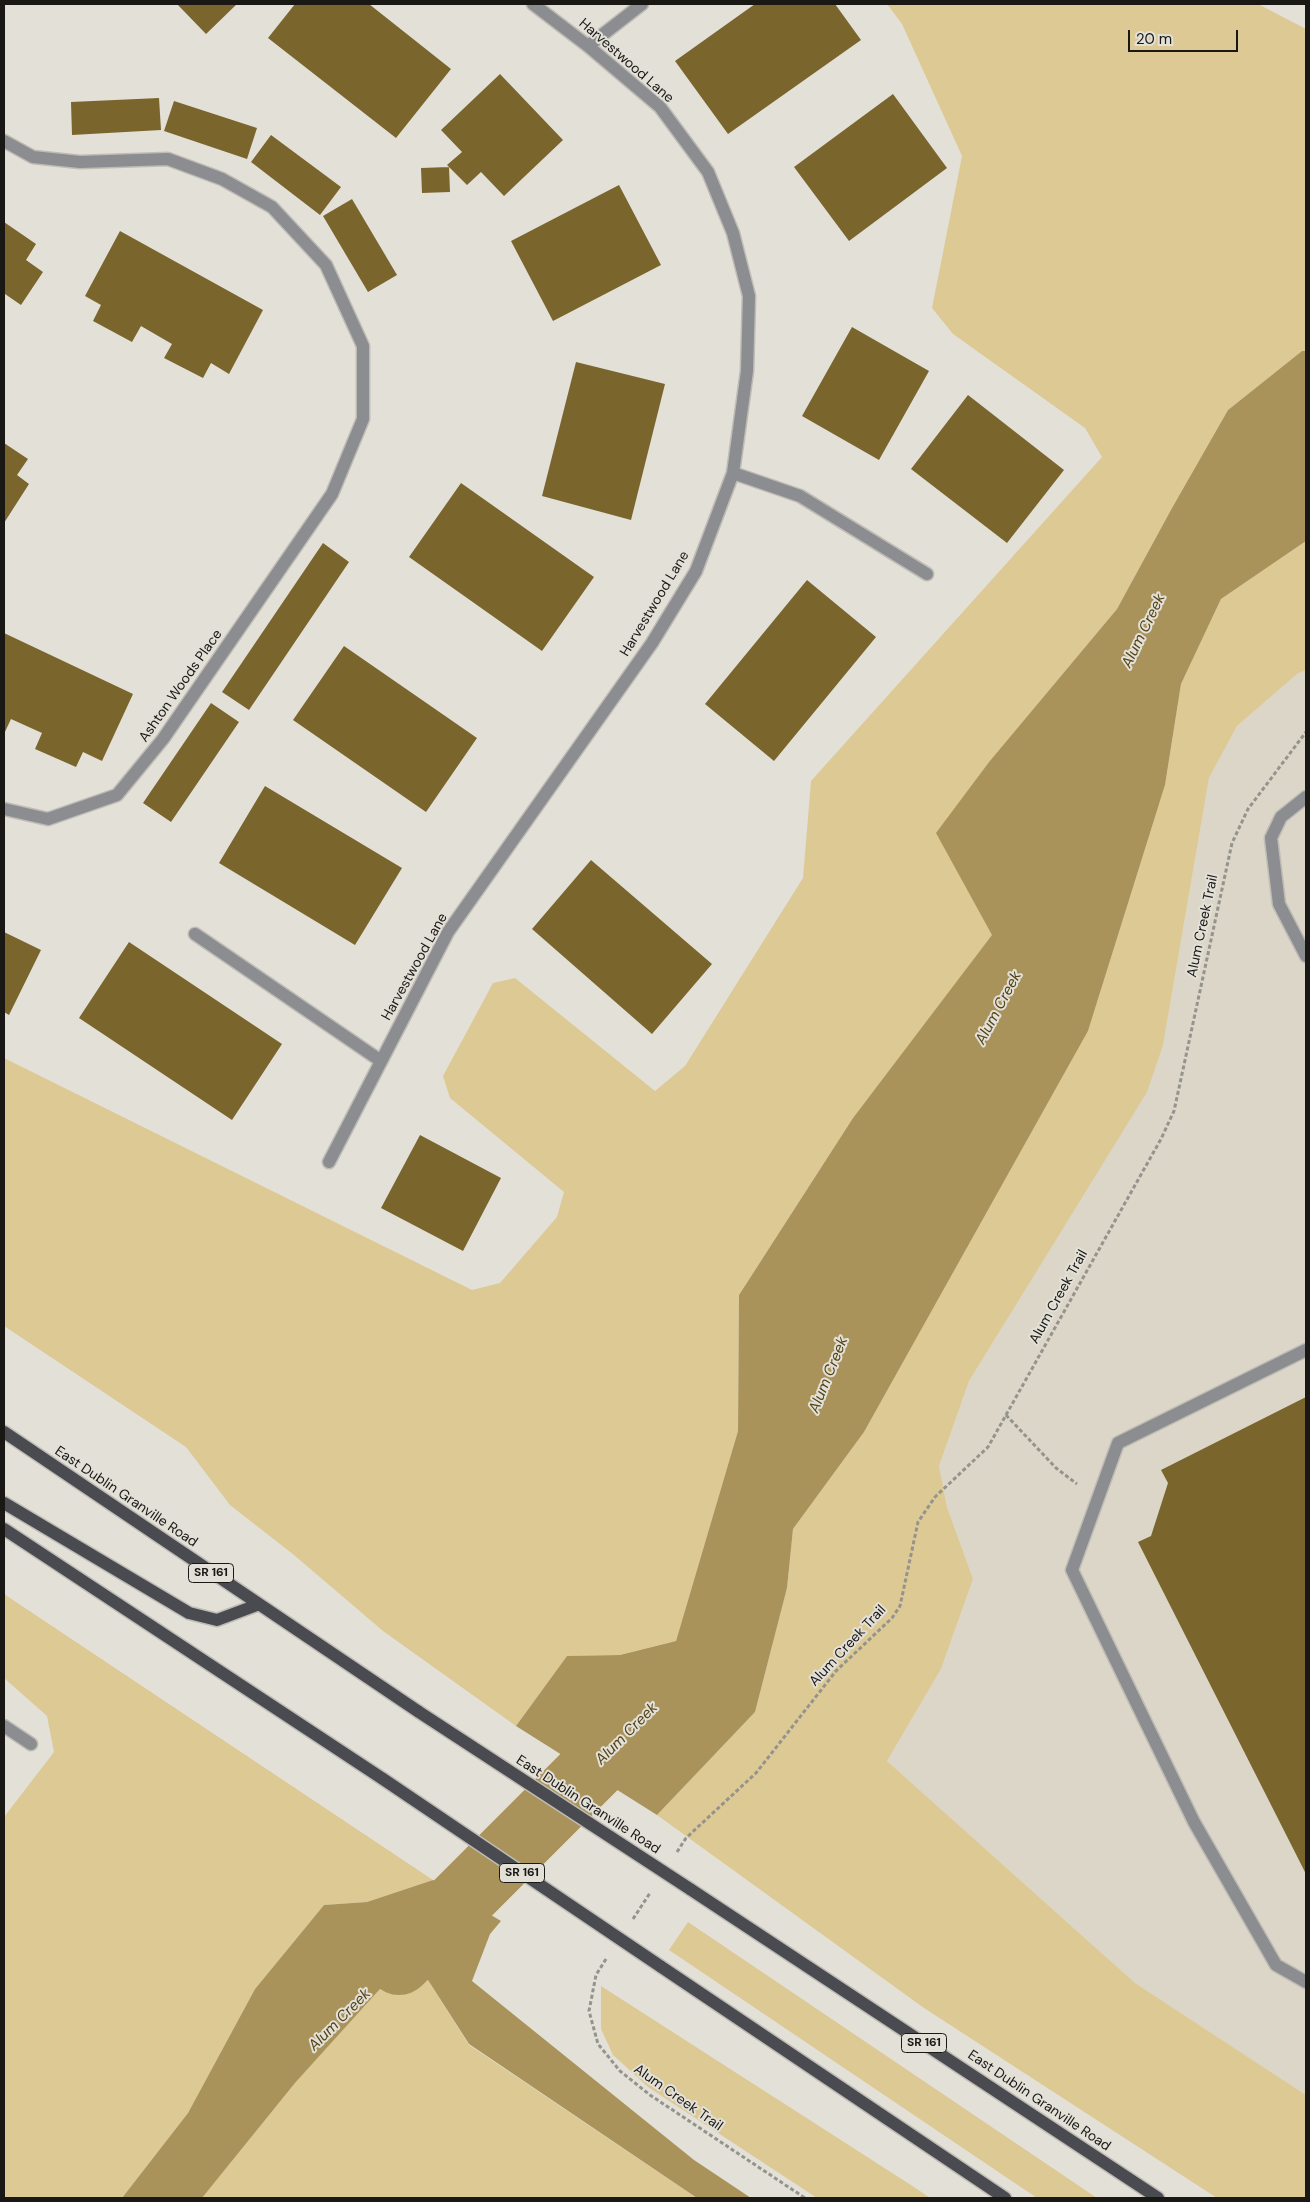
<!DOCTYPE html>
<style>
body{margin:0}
#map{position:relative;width:1310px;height:2202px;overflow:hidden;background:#e3e0d8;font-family:"DM Sans",sans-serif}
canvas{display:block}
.frame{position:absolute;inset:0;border:5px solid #191815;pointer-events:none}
.scale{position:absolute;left:1128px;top:30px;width:110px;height:22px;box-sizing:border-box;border:2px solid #191815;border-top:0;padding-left:6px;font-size:15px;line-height:18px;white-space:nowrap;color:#191815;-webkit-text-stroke:4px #e3e0d8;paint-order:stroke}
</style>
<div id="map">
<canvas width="1310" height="2202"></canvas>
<div class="frame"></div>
<div class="scale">20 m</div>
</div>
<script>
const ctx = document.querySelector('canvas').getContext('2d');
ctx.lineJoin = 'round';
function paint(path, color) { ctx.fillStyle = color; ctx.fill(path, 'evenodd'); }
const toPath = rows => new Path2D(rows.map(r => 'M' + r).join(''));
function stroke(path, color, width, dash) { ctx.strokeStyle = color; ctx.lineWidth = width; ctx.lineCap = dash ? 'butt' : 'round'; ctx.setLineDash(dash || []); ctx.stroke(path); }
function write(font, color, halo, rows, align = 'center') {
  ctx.font = font + ' "DM Sans",sans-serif'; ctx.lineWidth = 4; ctx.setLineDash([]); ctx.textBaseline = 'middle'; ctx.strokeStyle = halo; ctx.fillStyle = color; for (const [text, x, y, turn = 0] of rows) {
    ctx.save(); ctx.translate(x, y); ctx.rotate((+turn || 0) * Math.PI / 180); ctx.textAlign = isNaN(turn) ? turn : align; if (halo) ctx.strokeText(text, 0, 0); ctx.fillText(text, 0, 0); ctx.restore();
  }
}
paint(toPath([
 [1306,670,1306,2095,1135,1983,887,1761,941,1669,973,1579,947,1507,939,1466,969,1381,1021,1296,1163,1045,1209,778,1237,726,1297,674]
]), '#dbd6c7');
paint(toPath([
 [887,4,1258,4,1306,29,1306,351,1302,351,1228,410,1172,508,1117,609,989,762,937,833,993,935,853,1118,739,1295,738,1431,676,1641,620,1655,567,1656,516,1726,383,1631,294,1555,230,1505,186,1447,4,1326,4,1058,472,1290,500,1283,557,1217,564,1192,450,1098,443,1076,493,983,515,978,655,1091,685,1066,803,878,811,781,1102,457,1085,428,953,334,932,308,962,156,902,24],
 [1306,541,1306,670,1297,674,1237,726,1209,778,1163,1045,1147,1092,969,1381,939,1466,947,1507,973,1579,941,1669,887,1761,1135,1983,1306,2095,1306,2198,1217,2198,924,2008,657,1815,755,1712,787,1588,793,1529,864,1432,1088,1031,1165,785,1181,684,1221,599],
 [4,1594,433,1880,367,1902,324,1905,255,1989,188,2113,122,2198,4,2198,4,1817,54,1752,47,1716,4,1678],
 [688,1922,1097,2198,1037,2198,669,1950],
 [428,1980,469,2045,697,2198,202,2198,295,2083,380,1989],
 [601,1986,914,2187,930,2198,817,2198,648,2087,613,2055,601,2029]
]), '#ddc994');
paint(toPath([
 [1302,351,1306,351,1306,541,1221,599,1181,684,1165,785,1088,1031,864,1432,793,1529,787,1588,755,1712,657,1815,516,1726,567,1656,620,1655,676,1641,738,1431,739,1295,853,1118,992,935,936,833,989,762,1117,609,1172,508,1228,410],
 [433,1880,501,1921,490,1934,472,1981,694,2160,751,2198,697,2198,469,2044,428,1980,380,1989,295,2083,202,2198,122,2198,188,2113,255,1989,324,1905,367,1902]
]), '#a9935b');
stroke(toPath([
 [399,1962,654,1707]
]), '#a9935b', 66);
paint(toPath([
 [177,4,237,4,206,34],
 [295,4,369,4,451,69,396,138,268,38],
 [755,4,835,4,861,40,728,134,675,61],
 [500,74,563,140,504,196,481,172,467,185,447,165,462,152,441,130],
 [893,94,947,168,849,241,794,167],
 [159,98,161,130,72,135,71,102],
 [174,101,257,128,247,159,164,131],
 [271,135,341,187,320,215,251,162],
 [449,167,450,192,422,193,421,168],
 [619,185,661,265,553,321,511,241],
 [352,199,397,275,368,292,323,216],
 [4,222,36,244,26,260,43,272,21,305,5,294,4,296],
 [120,231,263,310,229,374,211,363,203,378,164,358,172,344,141,326,132,342,93,321,101,305,85,296],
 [852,327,929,371,879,460,802,416],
 [576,362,665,384,631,520,542,496],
 [968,395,1064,470,1007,543,911,469],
 [4,443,28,459,17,475,29,484,4,523],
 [461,483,594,577,542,651,409,557],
 [323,543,349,562,249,710,222,692],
 [807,580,876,637,774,761,705,704],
 [4,633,133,694,102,761,83,752,76,767,35,749,42,733,11,719,4,734],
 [344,646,477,738,426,812,293,720],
 [211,703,239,722,171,822,143,803],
 [265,786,402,868,355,945,219,863],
 [591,860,712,964,652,1034,532,929],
 [4,932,41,950,9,1015,4,1012],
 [129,942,282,1044,232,1120,79,1018],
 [420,1135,501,1178,463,1251,381,1208],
 [1306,1397,1306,1874,1138,1542,1151,1536,1168,1483,1161,1470]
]), '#7a652d');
const minor = toPath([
 [588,46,642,4],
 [4,141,33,157,80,162,168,159,222,179,272,207,326,265,363,346,363,419,332,494,163,739,117,795,48,819,4,809],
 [733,473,800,496,927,574],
 [1306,797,1281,817,1271,838,1279,904,1306,956],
 [195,934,381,1061],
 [329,1162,448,932,652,643,696,571,733,473,747,371,749,296,733,233,708,172,660,107,588,46,533,4],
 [1306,1350,1118,1443,1072,1570,1194,1822,1276,1965,1306,1982],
 [4,1726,31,1744]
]);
const major = toPath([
 [4,1432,419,1712],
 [4,1503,189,1613,217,1620,257,1605],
 [4,1529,383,1779],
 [690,1889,1158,2198],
 [660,1966,1005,2198]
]);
stroke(minor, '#bfbcb5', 15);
stroke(major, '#bfbcb5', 15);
stroke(toPath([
 [1006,1415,1056,1468,1077,1484],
 [677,1852,686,1838,756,1773,836,1671,892,1618,900,1606,918,1522,935,1497,988,1447,1161,1139,1174,1111,1232,843,1248,809,1306,732],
 [633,1919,650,1893],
 [606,1959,596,1975,589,2011,598,2044,620,2071,650,2095,805,2198]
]), '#95938d', 3, [4, 2.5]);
stroke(minor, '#8c8d91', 12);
stroke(major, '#494b50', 12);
const majorBridge = toPath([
 [419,1712,690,1889],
 [383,1779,660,1966]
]);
stroke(majorBridge, '#bfbcb5', 15, []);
stroke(majorBridge, '#494b50', 12);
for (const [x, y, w] of [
 [211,1573,45],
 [522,1873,45],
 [924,2043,45]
]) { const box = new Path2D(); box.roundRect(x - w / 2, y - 9.5, w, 19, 4); ctx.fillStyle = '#e3e0d8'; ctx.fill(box); stroke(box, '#191815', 1); }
write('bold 12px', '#191815', null, [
 ["SR 161",211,1573],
 ["SR 161",522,1873],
 ["SR 161",924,2043]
]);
write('14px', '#191815', '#e3e0d8', [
 ["Harvestwood Lane",626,61,41],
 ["Harvestwood Lane",655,604,-59],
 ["Ashton Woods Place",181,686,-55],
 ["Alum Creek Trail",1203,926,-78],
 ["Harvestwood Lane",415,967,-61],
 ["Alum Creek Trail",1059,1297,-61],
 ["East Dublin Granville Road",126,1497,34],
 ["Alum Creek Trail",848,1646,-47],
 ["East Dublin Granville Road",588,1805,33],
 ["Alum Creek Trail",678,2098,35],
 ["East Dublin Granville Road",1039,2101,34]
]);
write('italic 15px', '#534315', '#e3e0d8', [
 ["Alum Creek",1144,631,-64],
 ["Alum Creek",999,1008,-62],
 ["Alum Creek",829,1375,-68],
 ["Alum Creek",627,1734,-45],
 ["Alum Creek",340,2020,-45]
]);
</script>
